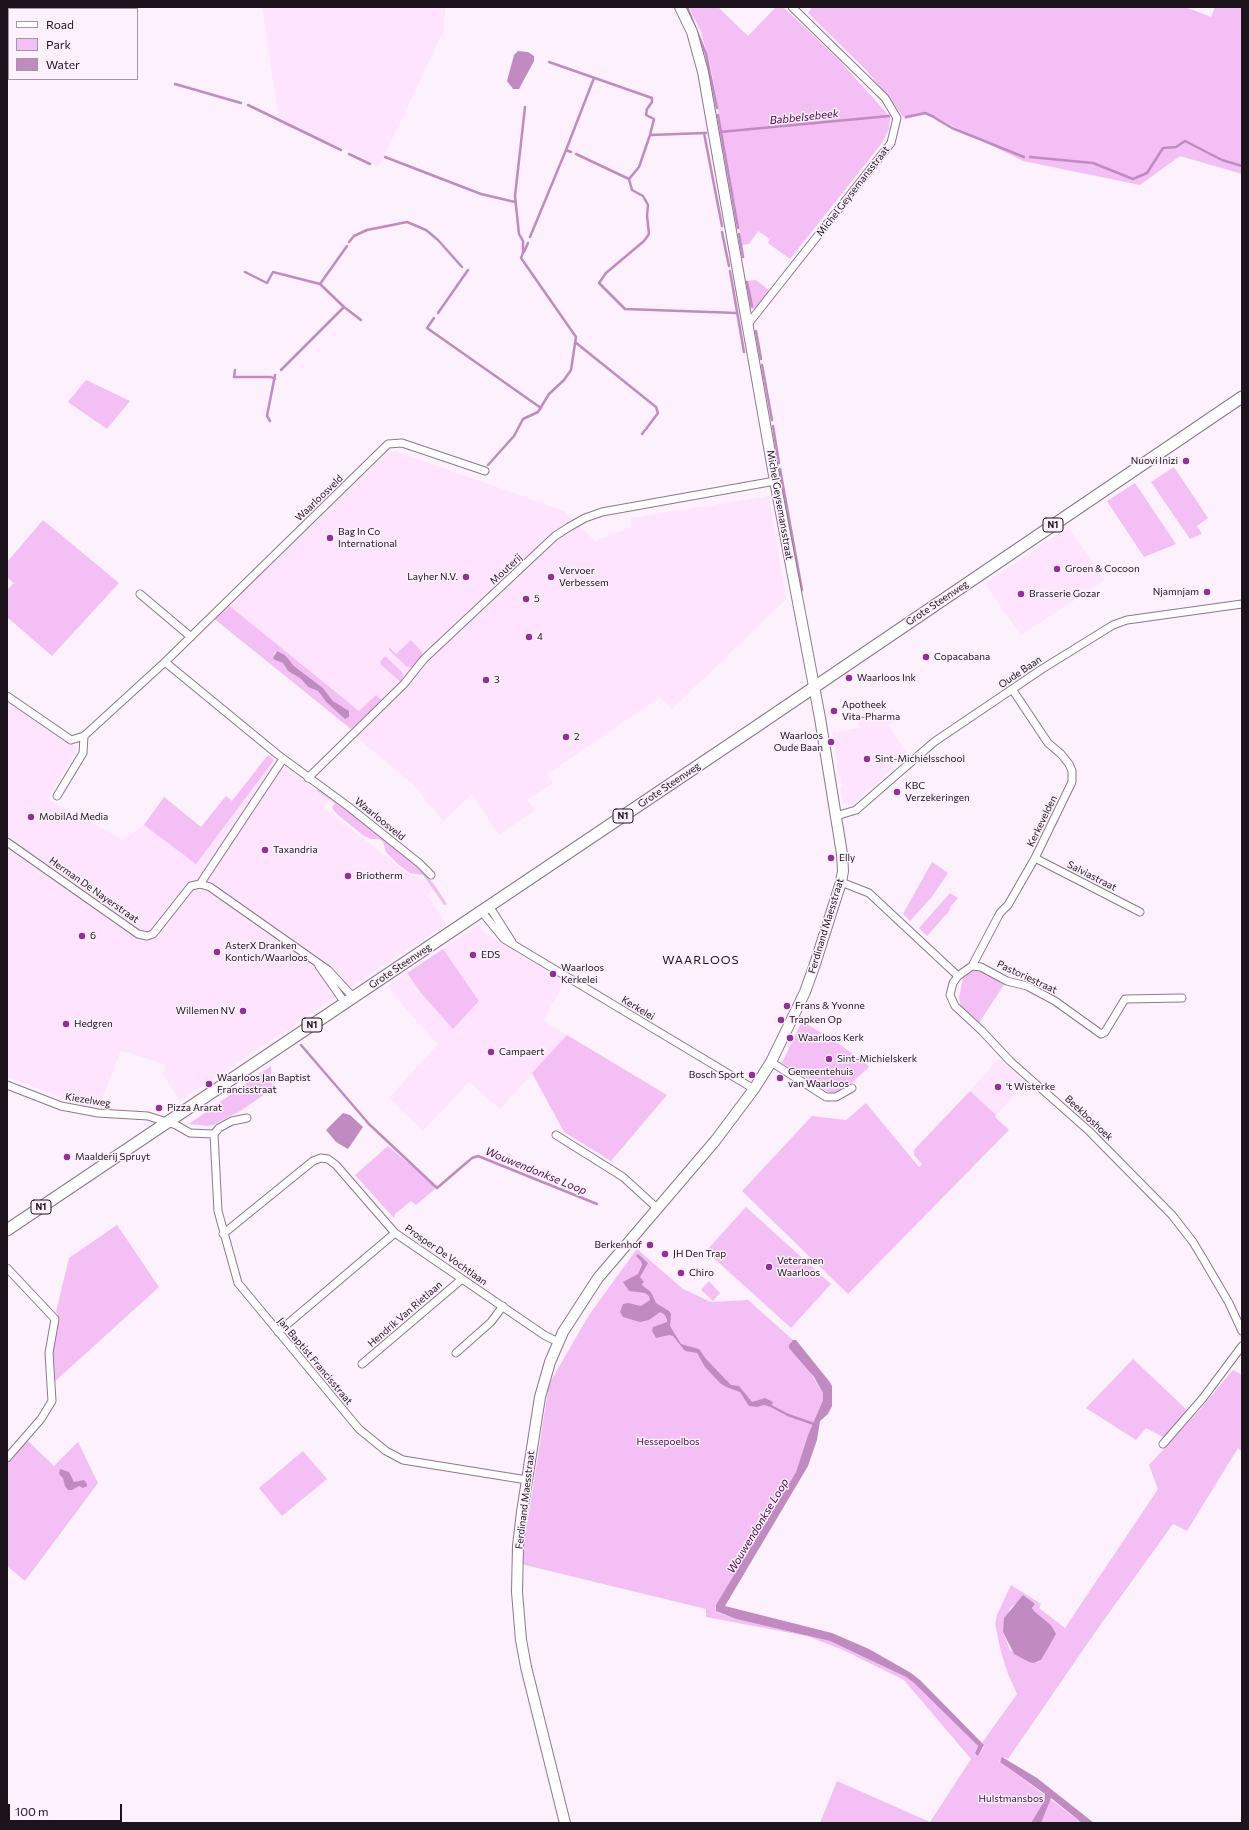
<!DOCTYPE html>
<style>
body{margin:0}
#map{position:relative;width:1249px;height:1830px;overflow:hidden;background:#fcf1fc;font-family:Commissioner,sans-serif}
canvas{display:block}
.frame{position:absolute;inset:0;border:8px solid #1c131c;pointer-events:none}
.legend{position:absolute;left:8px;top:8px;width:130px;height:72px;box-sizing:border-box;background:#fcf1fc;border:1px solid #a298a2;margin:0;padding:5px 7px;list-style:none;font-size:12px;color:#1c131c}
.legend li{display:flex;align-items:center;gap:8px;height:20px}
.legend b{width:20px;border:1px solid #a298a2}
.scale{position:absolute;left:8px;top:1804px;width:114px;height:18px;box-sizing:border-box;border:2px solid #1c131c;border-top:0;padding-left:5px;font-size:12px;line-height:14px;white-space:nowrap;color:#1c131c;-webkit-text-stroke:3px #fcf1fc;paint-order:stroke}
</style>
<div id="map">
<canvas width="1249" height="1830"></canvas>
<div class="frame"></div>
<ul class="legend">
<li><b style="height:5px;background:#fff"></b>Road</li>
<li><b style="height:11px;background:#f4bff5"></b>Park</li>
<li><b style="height:11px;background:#c18bc2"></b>Water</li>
</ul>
<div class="scale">100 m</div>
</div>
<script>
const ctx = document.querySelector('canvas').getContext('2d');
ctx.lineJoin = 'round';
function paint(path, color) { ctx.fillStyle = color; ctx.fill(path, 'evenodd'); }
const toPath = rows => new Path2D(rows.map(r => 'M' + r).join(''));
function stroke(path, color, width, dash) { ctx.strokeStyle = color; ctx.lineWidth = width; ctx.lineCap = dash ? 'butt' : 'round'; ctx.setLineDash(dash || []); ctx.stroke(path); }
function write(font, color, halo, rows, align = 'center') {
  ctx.font = font + ' Commissioner,sans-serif'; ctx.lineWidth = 3; ctx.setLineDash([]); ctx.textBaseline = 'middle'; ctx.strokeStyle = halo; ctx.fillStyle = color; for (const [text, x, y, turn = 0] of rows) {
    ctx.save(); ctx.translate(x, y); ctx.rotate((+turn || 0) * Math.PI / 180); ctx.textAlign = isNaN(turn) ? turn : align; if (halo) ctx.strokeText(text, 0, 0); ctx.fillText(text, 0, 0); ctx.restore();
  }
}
paint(toPath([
 [262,7,445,7,444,30,379,166,341,147,280,124],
 [395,451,564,511,595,541,632,527,631,518,769,496,786,599,672,709,660,697,547,774,553,783,527,800,535,810,499,835,472,794,443,821,413,784,356,737,351,729,382,700,376,695,359,711,226,603,386,454],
 [1068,527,1105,580,1021,635,985,584],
 [7,700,77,748,48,799,123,840,144,825,164,797,201,827,226,796,232,801,268,755,329,800,324,808,411,876,425,879,433,890,427,895,446,924,180,1101,163,1074,166,1065,121,1050,100,1105,88,1107,7,1077],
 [894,710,899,718,888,725,906,752,891,762,892,769,852,805,843,803,840,787,842,787,841,777,839,777,833,732,860,728,857,717],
 [478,925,483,932,565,982,549,1009,544,1021,567,1035,500,1109,469,1082,423,1131,389,1098,438,1044,405,1008,389,986,407,973,421,993,453,1028,479,1001,443,949],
 [999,1058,1026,1082,996,1115,970,1091]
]), '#fee4fe');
paint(toPath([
 [689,7,718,7,748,36,776,7,783,7,839,60,890,117,889,129,882,143,790,259,768,243,770,239,758,231,749,244,742,245,711,69,701,32],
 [812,7,1185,7,1211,17,1215,7,1242,7,1242,174,1180,156,1140,185,1023,161,928,114,905,119,867,71,808,13],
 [756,280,770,291,758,308,753,309,750,309,745,281],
 [86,380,130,401,107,429,68,402],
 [1174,467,1208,518,1197,526,1202,534,1190,539,1151,482],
 [1135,483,1176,544,1144,557,1107,501],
 [43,520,119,583,52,656,7,617,7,590,14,583,7,577,7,562],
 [226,603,359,711,376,695,382,700,351,729,212,617],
 [277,651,285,655,294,666,323,688,333,701,350,713,343,717,325,701,318,691,308,687,301,679,288,671,283,663,275,660,274,653],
 [411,640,422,652,422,656,413,667,407,667,389,650,389,647,396,654],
 [385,656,402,672,403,676,401,682,381,665,380,662],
 [268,755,274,760,196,864,144,825,164,797,201,827,226,796,232,801],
 [318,789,338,802,417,865,433,883,447,904,444,905,423,875,410,873,398,864,386,852,383,842,379,839,371,839,364,836,338,815,332,808,335,803,317,791],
 [932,862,948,873,931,898,910,921,903,914],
 [950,893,958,898,949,908,951,909,927,936,919,928],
 [443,949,479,1001,453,1029,421,993,407,973],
 [981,970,1005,983,979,1023,961,1006,959,998,963,978,973,971],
 [802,1021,842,1046,869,1066,868,1068,847,1087,836,1093,830,1093,782,1063],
 [567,1035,667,1095,611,1161,564,1132,532,1073],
 [271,1066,272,1089,242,1110,215,1124,208,1126,189,1124],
 [970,1091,996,1115,995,1117,1009,1130,848,1294,742,1191,812,1116,846,1120,866,1103,919,1167,922,1164,914,1155,914,1150],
 [388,1146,436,1187,436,1188,416,1205,411,1201,395,1214,394,1218,355,1175],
 [746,1207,831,1284,791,1328,706,1251],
 [117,1225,159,1287,52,1384,51,1355,58,1315,56,1312,69,1258],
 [637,1249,683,1289,711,1302,748,1300,793,1340,791,1342,823,1393,823,1400,808,1435,796,1472,715,1608,719,1613,736,1619,830,1641,906,1677,914,1683,978,1746,975,1752,979,1755,984,1747,982,1743,1017,1694,1008,1674,1001,1652,995,1624,997,1615,1011,1585,1041,1604,1039,1608,1065,1628,1158,1489,1149,1465,1197,1413,1233,1370,1242,1375,1242,1452,1238,1448,1187,1531,1173,1524,1096,1631,1008,1759,1004,1757,999,1761,1082,1823,820,1823,837,1781,930,1822,971,1759,904,1680,843,1650,807,1636,706,1617,706,1609,521,1564,549,1384,589,1315],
 [1020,1600,1035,1604,1032,1608,1034,1611,1051,1625,1041,1660,1039,1662,1034,1663,1010,1650,1003,1632,1010,1608],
 [709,1281,720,1293,713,1301,701,1290],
 [1133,1359,1187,1410,1165,1438,1146,1428,1136,1440,1086,1408],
 [26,1439,54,1466,78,1442,98,1483,25,1581,7,1566,7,1461],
 [303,1451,327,1479,282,1516,259,1488]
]), '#f4bff5');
paint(toPath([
 [518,51,528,52,534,56,534,61,519,89,513,89,507,81,514,55],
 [277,651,285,655,294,666,323,688,333,701,349,711,349,717,345,719,326,702,318,691,308,687,301,679,288,671,283,663,275,660,273,658],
 [343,1113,350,1115,363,1127,348,1149,336,1142,326,1130],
 [638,1254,648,1263,640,1277,644,1282,642,1284,643,1286,651,1292,656,1303,669,1311,671,1314,670,1326,681,1344,699,1349,706,1359,731,1385,739,1386,752,1402,765,1398,773,1402,771,1407,764,1405,757,1407,749,1406,740,1392,726,1387,720,1383,705,1367,697,1353,685,1351,673,1336,669,1335,656,1338,652,1331,653,1327,667,1322,667,1319,664,1314,660,1312,649,1320,640,1322,623,1317,620,1312,623,1304,628,1303,641,1306,650,1300,649,1296,645,1293,629,1291,623,1282,638,1274,642,1265,641,1261,636,1256],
 [793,1340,796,1340,829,1381,832,1386,832,1406,828,1414,820,1421,817,1440,808,1466,725,1606,832,1633,869,1649,911,1673,920,1680,984,1745,978,1756,975,1753,978,1746,914,1683,906,1677,830,1641,736,1619,716,1611,716,1605,796,1472,808,1435,823,1400,823,1393,814,1377,789,1348,789,1345],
 [60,1469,69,1472,74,1482,84,1480,87,1484,87,1486,83,1488,79,1486,72,1490,68,1490,65,1486,63,1478,59,1474],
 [1023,1595,1035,1604,1032,1608,1034,1611,1051,1625,1056,1634,1041,1660,1034,1663,1029,1662,1014,1654,1003,1632,1004,1618],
 [1002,1757,1037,1778,1094,1823,1082,1823,1051,1798,1041,1823,1031,1823,1045,1800,1045,1794,1000,1762]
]), '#c18bc2');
stroke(toPath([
 [687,7,706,54,717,108],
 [549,62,652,98,652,102,647,109,646,115,654,119,650,135,706,133],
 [175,84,241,103],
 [248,105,341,150],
 [718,115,738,228],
 [906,117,925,113,934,117],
 [935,118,952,128,1024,157],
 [720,132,889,116],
 [704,133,722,226],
 [571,152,566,150,594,78],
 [349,154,370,164],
 [576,154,629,179,639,167,650,135],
 [385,157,481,194,515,202],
 [1030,157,1093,163,1133,179,1147,173,1163,148,1176,147,1185,141,1222,160,1242,166],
 [629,179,632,190,643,196,648,205,647,216,649,234,644,241,606,273,599,283,625,309,737,313],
 [722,232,729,266],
 [739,234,743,257],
 [530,237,566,150],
 [349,242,354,236,367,230,407,222,426,230,438,240,462,267],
 [524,252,528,243],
 [730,271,744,352],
 [245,272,267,283,273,272,320,284,344,307],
 [747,282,752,306],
 [320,284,347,246],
 [438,313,468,270],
 [434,318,427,328,541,408],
 [756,331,761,359],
 [575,342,656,407,658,413,646,429],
 [762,365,772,420],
 [235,370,234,377,271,377,275,379],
 [281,370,344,307,361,320],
 [270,421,267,416,275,375],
 [773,426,779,463],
 [642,434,645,430],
 [488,465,514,436,523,419,538,412,549,394,564,380,571,370,576,337,521,258,523,253,523,241,519,234,515,196,525,107],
 [780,469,802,590],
 [301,1045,369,1124,437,1188,472,1158,478,1156,597,1204],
 [769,1405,788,1415,814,1424,814,1426]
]), '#c18bc2', 2.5);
const street = toPath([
 [748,324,891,143,897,118,885,98,792,7],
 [140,594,191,637],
 [165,662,277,754,349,807,419,863,431,875],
 [7,696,71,740,84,736,165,662,388,444,402,443,485,471],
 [308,778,404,684,424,659,555,536,569,527,585,518,602,512,775,481],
 [57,796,83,753,84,736],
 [836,816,856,810,934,742,1042,669,1113,625,1127,620,1242,604],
 [7,842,138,934,147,936,153,934,191,886,200,884,210,887,328,970,353,997],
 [1035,858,1140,912],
 [841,882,869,893,958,976,953,983,950,995,955,1006,982,1031,1010,1061,1089,1131,1172,1215,1193,1242,1205,1262,1229,1303,1242,1331],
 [200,884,283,759],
 [489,906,512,942],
 [481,911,504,939,754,1089],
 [319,966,345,1003],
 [972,966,1000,913,1008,905,1035,858,1072,782,1072,771,1069,764,1061,754,1048,743,1012,689],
 [958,976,972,966,981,967,1007,981,1027,986,1055,1001,1101,1034,1105,1032,1125,999,1182,998],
 [771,1062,826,1097,836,1097,852,1088],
 [7,1085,61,1106,98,1113,148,1116,176,1125,190,1133,214,1134,218,1211,238,1283,359,1429,386,1451,403,1460,527,1480],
 [214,1134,219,1128,232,1121,247,1118],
 [556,1135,623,1177,658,1209],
 [223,1234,313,1161,321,1158,328,1159,336,1165,395,1233,544,1335,558,1342],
 [7,1268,55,1319,49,1353,52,1401,41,1419,7,1458],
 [278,1332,395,1233],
 [456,1353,491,1322,503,1306],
 [362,1364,462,1279],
 [1163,1444,1203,1398,1242,1346]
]);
const secondary = toPath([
 [565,1823,526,1667,521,1640,517,1592,518,1546,522,1512,540,1397,550,1362,563,1332,598,1278,715,1141,754,1089,771,1062,805,992,815,964,841,882,843,871,842,854,820,718,775,481,703,72,692,32,680,7]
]);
const primary = toPath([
 [7,1230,757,726,1242,397]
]);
stroke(street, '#8f778f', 9);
stroke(secondary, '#8f778f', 12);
stroke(primary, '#8f778f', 13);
stroke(street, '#fff', 7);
stroke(secondary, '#fff', 10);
stroke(primary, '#fff', 11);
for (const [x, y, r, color] of [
 [1186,461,4,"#933098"],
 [330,538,4,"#933098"],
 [1057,569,4,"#933098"],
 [466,577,4,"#933098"],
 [551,577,4,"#933098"],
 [1207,592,4,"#933098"],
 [1021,594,4,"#933098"],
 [526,599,4,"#933098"],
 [529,637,4,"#933098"],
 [926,657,4,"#933098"],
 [849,678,4,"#933098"],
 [486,680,4,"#933098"],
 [834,711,4,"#933098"],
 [566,737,4,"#933098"],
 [831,742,4,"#933098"],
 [867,759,4,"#933098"],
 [897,792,4,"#933098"],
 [31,817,4,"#933098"],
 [265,850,4,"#933098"],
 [831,858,4,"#933098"],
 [348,876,4,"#933098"],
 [82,936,4,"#933098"],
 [217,952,4,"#933098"],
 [473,955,4,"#933098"],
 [553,974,4,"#933098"],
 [787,1006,4,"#933098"],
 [243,1011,4,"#933098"],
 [781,1020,4,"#933098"],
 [66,1024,4,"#933098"],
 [790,1038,4,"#933098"],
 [491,1052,4,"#933098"],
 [829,1059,4,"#933098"],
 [752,1075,4,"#933098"],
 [780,1078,4,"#933098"],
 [209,1084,4,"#933098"],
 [998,1087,4,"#933098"],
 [159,1108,4,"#933098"],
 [67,1157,4,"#933098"],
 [650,1245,4,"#933098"],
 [665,1254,4,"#933098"],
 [769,1267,4,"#933098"],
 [681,1273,4,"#933098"]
]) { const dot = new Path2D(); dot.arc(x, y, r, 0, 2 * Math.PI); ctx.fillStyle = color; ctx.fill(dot); stroke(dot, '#fcf1fc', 1.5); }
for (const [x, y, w] of [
 [1053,525,20],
 [623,816,20],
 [312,1025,20],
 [41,1207,20]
]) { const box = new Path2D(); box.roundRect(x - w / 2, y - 7, w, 14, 3); ctx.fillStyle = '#fcf1fc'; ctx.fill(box); stroke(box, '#1c131c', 1); }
write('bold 9px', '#1c131c', null, [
 ["N1",1053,525],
 ["N1",623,816],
 ["N1",312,1025],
 ["N1",41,1207]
]);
write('10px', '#1c131c', '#fcf1fc', [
 ["Michel Geysemansstraat",853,191,-52],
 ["Waarloosveld",319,498,-44],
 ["Michel Geysemansstraat",780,505,80],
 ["Mouterij",506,569,-43],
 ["Grote Steenweg",937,603,-34],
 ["Oude Baan",1020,672,-34],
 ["Grote Steenweg",669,785,-34],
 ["Waarloosveld",380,819,39],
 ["Kerkevelden",1042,821,-64],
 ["Salviastraat",1092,876,27],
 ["Herman De Nayerstraat",94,890,35],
 ["Ferdinand Maesstraat",826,926,-73],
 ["Grote Steenweg",400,966,-34],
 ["Pastoriestraat",1027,977,25],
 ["Kerkelei",638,1008,31],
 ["Kiezelweg",88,1100,9],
 ["Beekboshoek",1089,1118,43],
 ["Prosper De Vochtlaan",446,1255,35],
 ["Hendrik Van Rietlaan",405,1314,-41],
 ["Jan Baptist Francisstraat",315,1361,50],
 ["Ferdinand Maesstraat",525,1500,-83]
]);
write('10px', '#1c131c', '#fcf1fc', [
 ["Nuovi Inizi",1178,461,"right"],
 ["Bag In Co",338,532],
 ["International",338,544],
 ["Groen & Cocoon",1065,569],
 ["Vervoer",559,571],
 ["Verbessem",559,583],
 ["Layher N.V.",458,577,"right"],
 ["Njamnjam",1199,592,"right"],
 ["Brasserie Gozar",1029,594],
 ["5",534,599],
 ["4",537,637],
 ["Copacabana",934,657],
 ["Waarloos Ink",857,678],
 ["3",494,680],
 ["Apotheek",842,705],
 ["Vita-Pharma",842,717],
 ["Waarloos",823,736,"right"],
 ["Oude Baan",823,748,"right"],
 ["2",574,737],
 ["Sint-Michielsschool",875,759],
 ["KBC",905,786],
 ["Verzekeringen",905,798],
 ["MobilAd Media",39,817],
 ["Taxandria",273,850],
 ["Elly",839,858],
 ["Briotherm",356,876],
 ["6",90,936],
 ["AsterX Dranken",225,946],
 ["Kontich/Waarloos",225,958],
 ["EDS",481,955],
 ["Waarloos",561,968],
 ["Kerkelei",561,980],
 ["Frans & Yvonne",795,1006],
 ["Willemen NV",235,1011,"right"],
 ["Trapken Op",789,1020],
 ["Hedgren",74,1024],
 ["Waarloos Kerk",798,1038],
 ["Campaert",499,1052],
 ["Sint-Michielskerk",837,1059],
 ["Gemeentehuis",788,1072],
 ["van Waarloos",788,1084],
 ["Bosch Sport",744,1075,"right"],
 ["Waarloos Jan Baptist",217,1078],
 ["Francisstraat",217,1090],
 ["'t Wisterke",1006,1087],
 ["Pizza Ararat",167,1108],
 ["Maalderij Spruyt",75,1157],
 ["Berkenhof",642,1245,"right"],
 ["JH Den Trap",673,1254],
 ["Veteranen",777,1261],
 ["Waarloos",777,1273],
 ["Chiro",689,1273]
], 'left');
write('10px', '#4d0850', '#fcf1fc', [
 ["Hessepoelbos",668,1442],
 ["Hulstmansbos",1011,1799]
]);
write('italic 11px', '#49044d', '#fcf1fc', [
 ["Babbelsebeek",804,117,-6],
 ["Wouwendonkse Loop",536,1171,22],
 ["Wouwendonkse Loop",758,1526,-59]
]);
ctx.letterSpacing = '1px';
write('12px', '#1c131c', '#fcf1fc', [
 ["WAARLOOS",701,960]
]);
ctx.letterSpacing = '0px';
</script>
